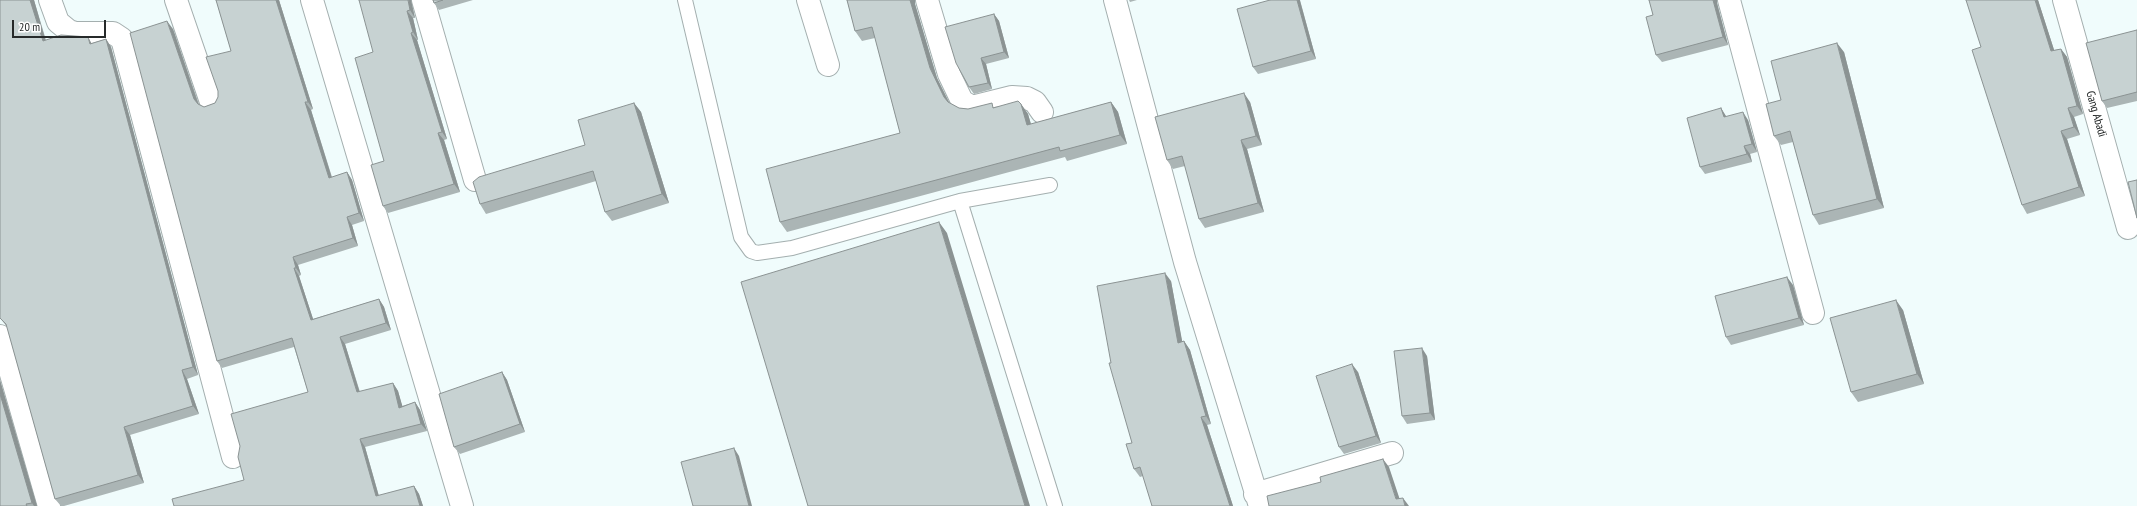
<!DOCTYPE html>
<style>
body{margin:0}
#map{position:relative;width:2137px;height:506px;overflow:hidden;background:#f0fcfc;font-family:"PT Sans Narrow",sans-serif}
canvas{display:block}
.scale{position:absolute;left:12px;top:20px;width:94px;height:18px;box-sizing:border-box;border:2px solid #262a2a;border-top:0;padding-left:5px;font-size:12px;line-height:14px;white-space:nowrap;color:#262a2a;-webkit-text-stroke:3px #fff;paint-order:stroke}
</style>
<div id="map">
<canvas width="2137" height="506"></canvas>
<div class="scale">20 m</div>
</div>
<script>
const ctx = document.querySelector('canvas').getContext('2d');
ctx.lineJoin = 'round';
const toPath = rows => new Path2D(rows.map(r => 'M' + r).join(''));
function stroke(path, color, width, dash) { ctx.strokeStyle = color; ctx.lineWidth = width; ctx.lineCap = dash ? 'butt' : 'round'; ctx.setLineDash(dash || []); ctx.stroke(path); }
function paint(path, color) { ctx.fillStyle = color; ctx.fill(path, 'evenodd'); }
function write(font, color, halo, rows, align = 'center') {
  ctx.font = font + ' "PT Sans Narrow",sans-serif'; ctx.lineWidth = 3; ctx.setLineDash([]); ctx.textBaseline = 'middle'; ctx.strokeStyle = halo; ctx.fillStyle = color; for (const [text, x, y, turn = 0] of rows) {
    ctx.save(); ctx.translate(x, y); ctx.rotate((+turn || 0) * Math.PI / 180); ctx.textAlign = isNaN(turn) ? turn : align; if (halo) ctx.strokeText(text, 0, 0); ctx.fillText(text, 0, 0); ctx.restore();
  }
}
const lane = toPath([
 [685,0,741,237,751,251,757,253,792,248,960,201,1050,185],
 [960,201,1055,506]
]);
const street = toPath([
 [50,0,58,22,69,31,75,33,113,33,122,39,233,457],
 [176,0,211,102],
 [312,0,462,506],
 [423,0,475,180],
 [808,0,828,65],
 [927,0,949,74,962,101,972,107,1012,97,1027,98,1035,102,1042,112],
 [1115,0,1185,262,1260,506],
 [1729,0,1813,313],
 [2064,0,2128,228],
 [0,336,49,506],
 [1255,494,1392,453]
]);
stroke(lane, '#a4afaf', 16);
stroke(street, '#a4afaf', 24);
stroke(lane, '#fff', 14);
stroke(street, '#fff', 22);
paint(toPath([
 [0,0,34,0,46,40,92,43,106,39,111,47,198,375,187,379,199,414,130,435,144,483,64,506,61,506,55,499,7,327,0,318],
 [216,0,279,0,313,109,311,110,332,177,347,172,352,180,364,221,352,225,358,246,298,265,301,275,299,276,313,319,379,299,384,307,391,330,345,344,360,392,393,383,398,391,402,406,415,402,420,410,427,431,365,447,379,496,414,486,419,494,423,506,244,480,308,392,294,347,222,368,217,361,173,29,199,104,204,107,215,103,218,97,231,51],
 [411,0,415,18,413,18,418,40,417,40,447,139,444,140,460,192,388,213,383,206,384,161,373,52],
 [433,0,473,0,439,10,434,3],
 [847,0,915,0,915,4,937,78,948,102,959,108,968,109,994,107,1021,104,1028,114,1031,124,1111,102,1118,112,1127,144,1067,161,1065,157,787,232,780,222,900,133,875,38,862,41,855,31],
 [1129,0,1137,0,1130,2],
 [1270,0,1300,0,1316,59,1258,74,1253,67],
 [1649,0,1717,0,1717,3,1728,45,1662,62,1656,55,1653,15],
 [2038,0,2054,50,2061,49,2067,57,2083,114,2074,117,2080,135,2067,139,2085,196,2027,214,2022,205,1981,47],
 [994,14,999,21,1009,58,986,64,992,89,974,94,969,87],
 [2137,30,2137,101,2107,108,2102,101],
 [1844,52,1884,208,1819,225,1813,215,1793,142,1781,145,1774,136,1781,100],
 [1250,102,1262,145,1247,149,1264,212,1205,228,1199,219,1185,166,1173,169,1167,160],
 [634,103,641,112,669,203,612,221,605,212,596,181,486,214,480,204,585,145],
 [1721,108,1726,117,1748,120,1757,152,1750,154,1752,162,1705,174,1700,167],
 [1171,281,1182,342,1184,341,1190,350,1211,424,1207,425,1233,506,1152,506,1143,476,1140,477,1134,469,1132,443,1111,363],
 [1793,285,1804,325,1731,345,1726,337],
 [1903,310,1924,384,1858,402,1851,392],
 [1427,356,1435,420,1407,424,1402,416],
 [502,372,507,380,525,432,460,454,454,447],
 [1358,372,1381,443,1344,454,1339,447],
 [0,380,37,506,0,506]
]), '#abb5b5');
paint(toPath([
 [30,0,34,0,48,49,43,41],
 [276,0,279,0,313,109,308,102],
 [408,0,411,0,415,18,410,10],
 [910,0,915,0,915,4,937,78,951,106,944,97,930,68],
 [1297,0,1300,0,1300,1,1316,59,1311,51],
 [1713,0,1717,0,1717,3,1728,45,1723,37],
 [2035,0,2038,0,2057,59,2051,51],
 [407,11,413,18,418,40,413,32],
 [994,14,999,21,1009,58,1004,52],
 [167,21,173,29,199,106,194,99],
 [411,33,417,40,447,139,442,132],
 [88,37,93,46,90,44],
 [106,39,111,47,198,375,193,367],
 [1837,43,1844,52,1884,208,1877,199],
 [2061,49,2067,57,2083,114,2077,106],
 [981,58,986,64,992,89,988,83],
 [1244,93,1250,102,1262,145,1256,136],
 [305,102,311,110,334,185,329,178],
 [1111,102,1118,112,1127,144,1120,135],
 [634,103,641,112,669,203,662,194],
 [1021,104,1028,114,1034,135,1027,125],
 [1721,108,1726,116,1729,125,1724,117],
 [2068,108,2074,117,2080,135,2074,127],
 [1743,112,1748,120,1757,152,1752,144],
 [2061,131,2067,139,2085,196,2079,187],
 [438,133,444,140,460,192,454,184],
 [1241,140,1247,149,1264,212,1258,203],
 [1744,146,1750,154,1752,162,1747,154],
 [347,172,352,180,364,221,359,213],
 [347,217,352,225,358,246,353,238],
 [939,222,947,233,1030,506,1025,506],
 [293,257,298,265,301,275,296,268],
 [294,268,299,276,316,328,311,320],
 [1165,273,1171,281,1184,351,1178,343],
 [1787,277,1793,285,1804,325,1799,318],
 [379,299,384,307,391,330,386,323],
 [1896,300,1903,310,1924,384,1917,374],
 [340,337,345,344,362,400,357,392],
 [1184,341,1190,350,1211,424,1206,416],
 [1422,348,1427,356,1435,420,1430,413],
 [1352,364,1358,372,1381,443,1376,436],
 [182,370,187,379,199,414,193,406],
 [502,372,507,380,525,432,520,424],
 [0,380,37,506,34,506,32,503,0,394],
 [393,383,398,391,405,415,399,408],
 [415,402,420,410,427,431,421,424],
 [1201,417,1207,425,1233,506,1230,506],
 [124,427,130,435,144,483,138,475],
 [360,439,365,447,381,504,376,496],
 [734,448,739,456,752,506,749,506],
 [1383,459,1389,467,1402,506,1396,499],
 [414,486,419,494,423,506,420,506],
 [1403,498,1409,506,1405,506]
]), '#8b9393');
const building = toPath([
 [0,0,30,0,43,41,61,35,88,37,90,44,106,39,193,367,182,370,193,406,124,427,138,475,55,499,6,324,0,318,0,0],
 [216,0,276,0,308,102,305,102,329,178,347,172,359,213,347,217,353,238,293,257,296,268,294,268,311,320,379,299,386,323,340,337,357,392,393,383,399,408,415,402,421,424,360,439,376,496,414,486,420,506,174,506,172,499,244,480,238,457,240,446,231,414,308,392,292,338,217,361,130,33,167,21,194,99,198,104,204,107,215,103,218,97,218,91,206,57,231,51,216,0],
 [359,0,408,0,410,10,407,11,413,32,411,33,442,132,438,133,454,184,383,206,371,165,384,161,355,58,373,52,359,0],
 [433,0,443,0,434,3,433,0],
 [847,0,910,0,930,68,944,97,948,102,959,108,968,109,992,103,993,108,1018,101,1021,104,1027,125,1111,102,1120,135,1060,151,1059,147,780,222,766,169,900,133,872,27,855,31,847,0],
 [1270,0,1297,0,1311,51,1253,67,1237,9,1270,0],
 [1649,0,1713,0,1723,37,1656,55,1646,17,1653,15,1649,0],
 [1966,0,2035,0,2051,51,2061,49,2077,106,2068,108,2074,127,2061,131,2079,187,2022,205,1972,50,1981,47,1966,0],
 [994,14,1004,52,981,58,988,83,969,87,956,63,945,27,994,14],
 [2137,30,2137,92,2102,101,2086,43,2137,30],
 [1837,43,1877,199,1813,215,1790,131,1774,136,1766,104,1781,100,1771,61,1837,43],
 [1244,93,1256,136,1241,140,1258,203,1199,219,1182,156,1167,160,1155,117,1244,93],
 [634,103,662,194,605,212,593,171,480,204,473,182,479,177,585,145,578,120,634,103],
 [1721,108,1724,117,1743,112,1752,144,1744,146,1747,154,1700,167,1687,118,1721,108],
 [2137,180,2137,218,2128,182,2137,180],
 [939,222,1025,506,808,506,741,282,939,222],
 [1165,273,1178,343,1184,341,1206,416,1201,417,1230,506,1152,506,1140,467,1134,469,1126,444,1132,443,1109,363,1111,363,1097,286,1165,273],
 [1787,277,1799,318,1726,337,1715,296,1787,277],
 [1896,300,1917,374,1851,392,1830,318,1896,300],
 [1422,348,1430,413,1402,416,1394,351,1422,348],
 [1352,364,1376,436,1339,447,1316,376,1352,364],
 [502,372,520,424,454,447,439,394,502,372],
 [0,394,32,503,26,504,27,506,0,506,0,394],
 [734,448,749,506,693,506,681,462,734,448],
 [1383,459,1396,499,1403,498,1405,506,1269,506,1267,496,1321,482,1320,477,1383,459]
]);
paint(building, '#c7d2d2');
stroke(building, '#8b9393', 1);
write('12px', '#262a2a', '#fff', [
 ["Gang Abadi",2096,114,74]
]);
</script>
